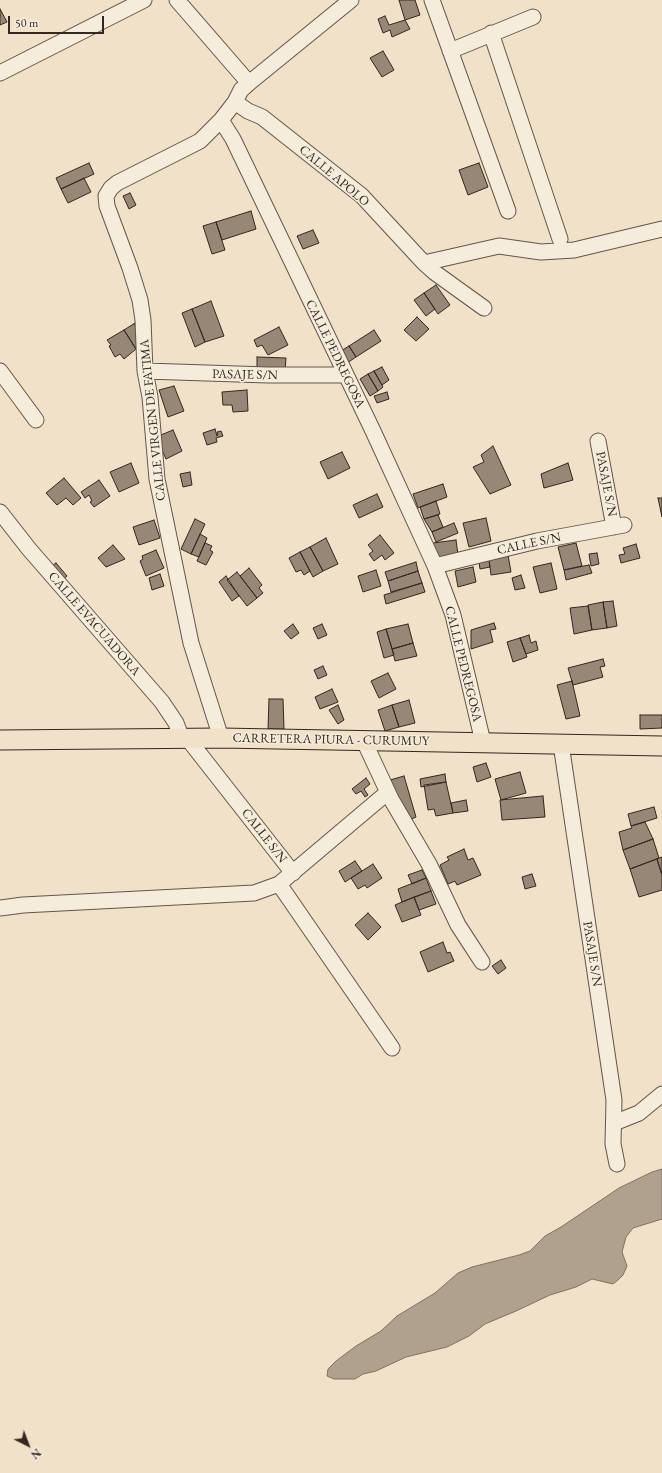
<!DOCTYPE html>
<style>
body{margin:0}
#map{position:relative;width:662px;height:1473px;overflow:hidden;background:#f0e1c8;font-family:"EB Garamond",serif}
canvas{display:block}
.north{position:absolute;left:8px;top:1425px;width:40px;height:40px;-webkit-text-stroke:3px #f5ecdb;paint-order:stroke;rotate:138deg;font-size:11px;font-weight:700;line-height:16px;text-align:center;color:#35261f}
.north::after{content:'';display:block;margin:auto;width:14px;height:18px;background:#35261f;clip-path:polygon(50% 0,100% 100%,50% 72%,0 100%)}
.scale{position:absolute;left:8px;top:16px;width:96px;height:18px;box-sizing:border-box;border:2px solid #35261f;border-top:0;padding-left:5px;font-size:12px;line-height:14px;white-space:nowrap;color:#35261f;-webkit-text-stroke:3px #f5ecdb;paint-order:stroke}
</style>
<div id="map">
<canvas width="662" height="1473"></canvas>
<div class="north">N</div>
<div class="scale">50 m</div>
</div>
<script>
const ctx = document.querySelector('canvas').getContext('2d');
ctx.lineJoin = 'round';
function paint(path, color) { ctx.fillStyle = color; ctx.fill(path, 'evenodd'); }
const toPath = rows => new Path2D(rows.map(r => 'M' + r).join(''));
function stroke(path, color, width, dash) { ctx.strokeStyle = color; ctx.lineWidth = width; ctx.lineCap = dash ? 'butt' : 'round'; ctx.setLineDash(dash || []); ctx.stroke(path); }
function write(font, color, halo, rows, align = 'center') {
  ctx.font = font + ' "EB Garamond",serif'; ctx.lineWidth = 3; ctx.setLineDash([]); ctx.textBaseline = 'middle'; ctx.strokeStyle = halo; ctx.fillStyle = color; for (const [text, x, y, turn = 0] of rows) {
    ctx.save(); ctx.translate(x, y); ctx.rotate((+turn || 0) * Math.PI / 180); ctx.textAlign = isNaN(turn) ? turn : align; if (halo) ctx.strokeText(text, 0, 0); ctx.fillText(text, 0, 0); ctx.restore();
  }
}
const water = toPath([
 [662,1169,662,1219,633,1228,626,1237,622,1252,627,1266,623,1275,618,1280,613,1284,592,1279,576,1287,550,1295,516,1311,485,1324,469,1336,447,1347,406,1357,376,1371,363,1374,355,1379,334,1379,327,1376,328,1369,336,1361,356,1346,381,1331,397,1316,435,1293,458,1273,472,1267,519,1255,530,1251,545,1236,561,1227,619,1188,652,1172,662,1169]
]);
paint(water, '#b0a18f');
stroke(water, '#7f7062', 1);
const building = toPath([
 [399,0,415,0,420,15,405,20,399,0],
 [0,9,7,22,0,25,0,9],
 [385,16,389,25,405,20,410,29,392,37,390,30,383,33,378,19,385,16],
 [383,51,394,70,382,77,370,58,383,51],
 [89,163,94,174,61,189,56,178,89,163],
 [479,163,488,187,468,195,459,170,479,163],
 [84,178,91,192,68,203,61,189,84,178],
 [130,193,136,205,129,209,123,196,130,193],
 [251,211,256,229,222,240,216,222,251,211],
 [216,222,225,250,212,254,203,226,216,222],
 [313,230,319,243,303,249,297,236,313,230],
 [436,285,450,305,438,314,424,293,436,285],
 [424,293,435,309,426,316,414,300,424,293],
 [211,301,224,336,205,342,192,309,211,301],
 [192,309,205,342,195,347,182,313,192,309],
 [417,317,429,329,416,341,404,330,417,317],
 [135,323,137,342,140,347,136,349,124,330,135,323],
 [279,327,288,345,268,355,262,345,257,347,254,340,279,327],
 [124,330,136,349,124,359,120,354,115,357,109,346,111,345,107,340,124,330],
 [374,330,381,341,356,357,349,346,374,330],
 [349,346,356,357,344,365,336,354,349,346],
 [257,357,286,358,285,371,257,370,257,357],
 [382,367,389,380,382,385,374,371,382,367],
 [374,371,383,387,378,391,368,374,374,371],
 [368,374,378,391,370,396,360,379,368,374],
 [174,386,184,411,168,417,159,390,174,386],
 [247,390,248,411,233,412,232,405,223,405,222,392,247,390],
 [387,392,389,399,377,403,374,396,387,392],
 [215,429,217,436,218,435,217,432,221,431,223,436,216,438,217,442,207,445,203,433,215,429],
 [173,430,182,451,166,459,156,437,173,430],
 [493,446,511,485,490,494,473,467,484,462,481,455,493,446],
 [342,452,350,468,328,479,320,462,342,452],
 [131,463,139,483,119,492,110,472,131,463],
 [568,463,573,480,544,488,541,474,568,463],
 [190,472,192,485,183,487,180,474,190,472],
 [64,478,81,498,73,505,66,498,57,505,46,493,64,478],
 [99,480,110,496,94,507,90,502,92,501,89,495,85,498,81,492,99,480],
 [443,484,447,497,418,508,413,494,443,484],
 [377,494,383,507,359,518,353,505,377,494],
 [658,498,662,498,662,517,658,498],
 [436,501,440,514,424,519,420,507,436,501],
 [438,515,443,527,432,532,424,519,438,515],
 [486,518,491,541,469,547,463,523,486,518],
 [195,519,205,524,191,554,181,549,195,519],
 [154,520,160,538,139,545,133,527,154,520],
 [454,523,458,533,436,542,432,532,454,523],
 [200,534,207,538,199,557,191,554,200,534],
 [380,535,394,553,385,560,382,555,374,561,369,554,373,551,368,545,380,535],
 [326,538,338,564,323,571,310,547,326,538],
 [456,540,458,555,435,559,433,543,456,540],
 [205,543,212,546,210,550,213,552,206,565,197,561,205,543],
 [576,543,582,566,564,570,558,547,576,543],
 [636,544,640,558,621,563,619,555,625,554,623,548,636,544],
 [113,545,125,559,106,567,98,558,113,545],
 [310,547,323,571,313,577,300,552,310,547],
 [156,550,164,568,146,576,140,561,143,559,142,556,156,550],
 [300,552,310,571,304,575,301,570,296,572,289,558,300,552],
 [597,553,599,564,591,566,589,554,597,553],
 [508,555,511,572,491,575,489,560,508,555],
 [489,560,490,567,480,569,479,562,489,560],
 [416,562,418,571,388,581,385,572,416,562],
 [56,563,67,576,60,582,49,568,56,563],
 [551,563,557,589,540,593,533,567,551,563],
 [589,565,592,573,566,580,564,570,589,565],
 [473,567,476,582,458,587,455,571,473,567],
 [249,568,262,585,259,588,263,593,257,598,240,576,249,568],
 [376,570,381,586,363,592,358,576,376,570],
 [418,571,422,583,391,592,388,581,418,571],
 [237,572,257,598,247,606,227,580,237,572],
 [160,574,164,586,152,590,149,578,160,574],
 [521,575,525,588,515,590,512,578,521,575],
 [226,576,239,596,232,601,219,582,226,576],
 [422,583,425,592,386,604,384,595,422,583],
 [613,601,617,626,607,628,603,602,613,601],
 [603,602,607,628,592,630,588,605,603,602],
 [588,606,592,630,574,634,570,608,588,606],
 [494,623,496,629,490,630,493,642,471,649,471,630,494,623],
 [293,624,299,633,291,639,284,631,293,624],
 [322,624,327,635,318,639,313,628,322,624],
 [408,624,413,643,392,649,386,629,408,624],
 [386,629,394,655,384,658,377,632,386,629],
 [529,635,531,643,536,641,538,650,526,654,520,638,529,635],
 [520,638,527,657,513,662,507,642,520,638],
 [413,643,417,656,395,661,392,649,413,643],
 [603,659,605,666,600,667,603,677,573,685,568,668,603,659],
 [323,666,327,675,318,679,314,670,323,666],
 [388,673,396,689,379,698,371,681,388,673],
 [572,681,580,716,566,719,557,685,572,681],
 [332,689,338,702,320,709,315,697,332,689],
 [269,699,283,699,284,729,268,729,269,699],
 [409,700,415,723,399,727,392,705,409,700],
 [338,705,344,720,338,724,329,710,338,705],
 [392,705,399,727,385,731,378,710,392,705],
 [640,715,662,715,662,728,640,729,640,715],
 [486,763,491,777,477,782,473,767,486,763],
 [520,772,526,793,501,800,495,779,520,772],
 [445,774,446,782,421,787,420,779,445,774],
 [404,776,416,817,407,821,390,780,404,776],
 [366,778,370,784,364,789,368,795,365,797,361,791,356,794,352,789,366,778],
 [446,782,453,813,436,816,434,809,428,810,424,785,446,782],
 [543,796,545,817,502,820,500,800,543,796],
 [466,800,468,811,453,813,451,803,466,800],
 [654,807,657,818,631,826,628,814,654,807],
 [645,822,653,839,623,850,619,832,632,828,631,826,645,822],
 [653,839,659,858,630,869,623,850,653,839],
 [464,849,468,860,473,858,481,875,457,885,455,881,448,884,440,865,449,860,447,857,464,849],
 [662,857,662,875,657,859,662,857],
 [657,859,662,875,662,890,639,897,630,869,657,859],
 [355,861,362,871,345,882,339,871,355,861],
 [373,864,382,878,367,888,365,885,358,889,351,878,373,864],
 [422,870,426,878,412,884,408,875,422,870],
 [532,874,536,886,525,889,522,877,532,874],
 [426,878,431,891,402,902,398,889,426,878],
 [431,891,436,904,419,910,414,897,431,891],
 [414,897,421,915,402,922,395,905,414,897],
 [368,913,381,927,368,940,355,925,368,913],
 [443,942,447,953,450,952,454,961,428,972,420,952,443,942],
 [501,960,506,968,498,974,492,966,501,960]
]);
paint(building, '#968777');
stroke(building, '#35261f', 1);
const minor = toPath([
 [177,0,249,83,241,90,235,102,221,120,233,139,373,431,435,566,453,615,483,742],
 [432,0,508,211],
 [491,33,560,239],
 [450,51,533,17],
 [0,73,144,0],
 [249,83,351,0],
 [235,102,248,111,262,117,362,196,424,263,499,246,541,252,574,250,662,229],
 [221,120,200,141,117,183,111,188,106,196,107,206,130,268,140,300,143,320,145,371,150,397,157,479,191,643,221,738],
 [424,263,434,272,484,308],
 [0,371,36,420],
 [145,371,268,375,345,375],
 [598,441,614,527],
 [0,512,29,549,162,702,176,723,182,739],
 [435,566,537,541,624,525],
 [188,739,293,873],
 [364,741,391,799,429,864,458,925,471,945,482,962],
 [561,744,614,1100,613,1144,617,1164],
 [279,884,392,1048],
 [0,908,23,905,254,893,279,884,388,792],
 [614,1123,639,1113,662,1094]
]);
const major = toPath([
 [0,740,221,738,662,746]
]);
stroke(minor, '#645549', 17);
stroke(major, '#35261f', 21);
stroke(minor, '#f5ecdb', 15);
stroke(major, '#f0e1c8', 19);
write('13px', '#35261f', '#f5ecdb', [
 ["CALLE APOLO",334,176,40],
 ["CALLE PEDREGOSA",335,354,64],
 ["PASAJE S/N",245,375,1],
 ["CALLE VIRGEN DE FATIMA",153,420,-96],
 ["PASAJE S/N",606,484,79],
 ["CALLE S/N",529,544,-12],
 ["CALLE EVACUADORA",94,624,49],
 ["CALLE PEDREGOSA",463,664,76],
 ["CARRETERA PIURA - CURUMUY",331,740,1],
 ["CALLE S/N",264,836,52],
 ["PASAJE S/N",592,954,81]
]);
</script>
